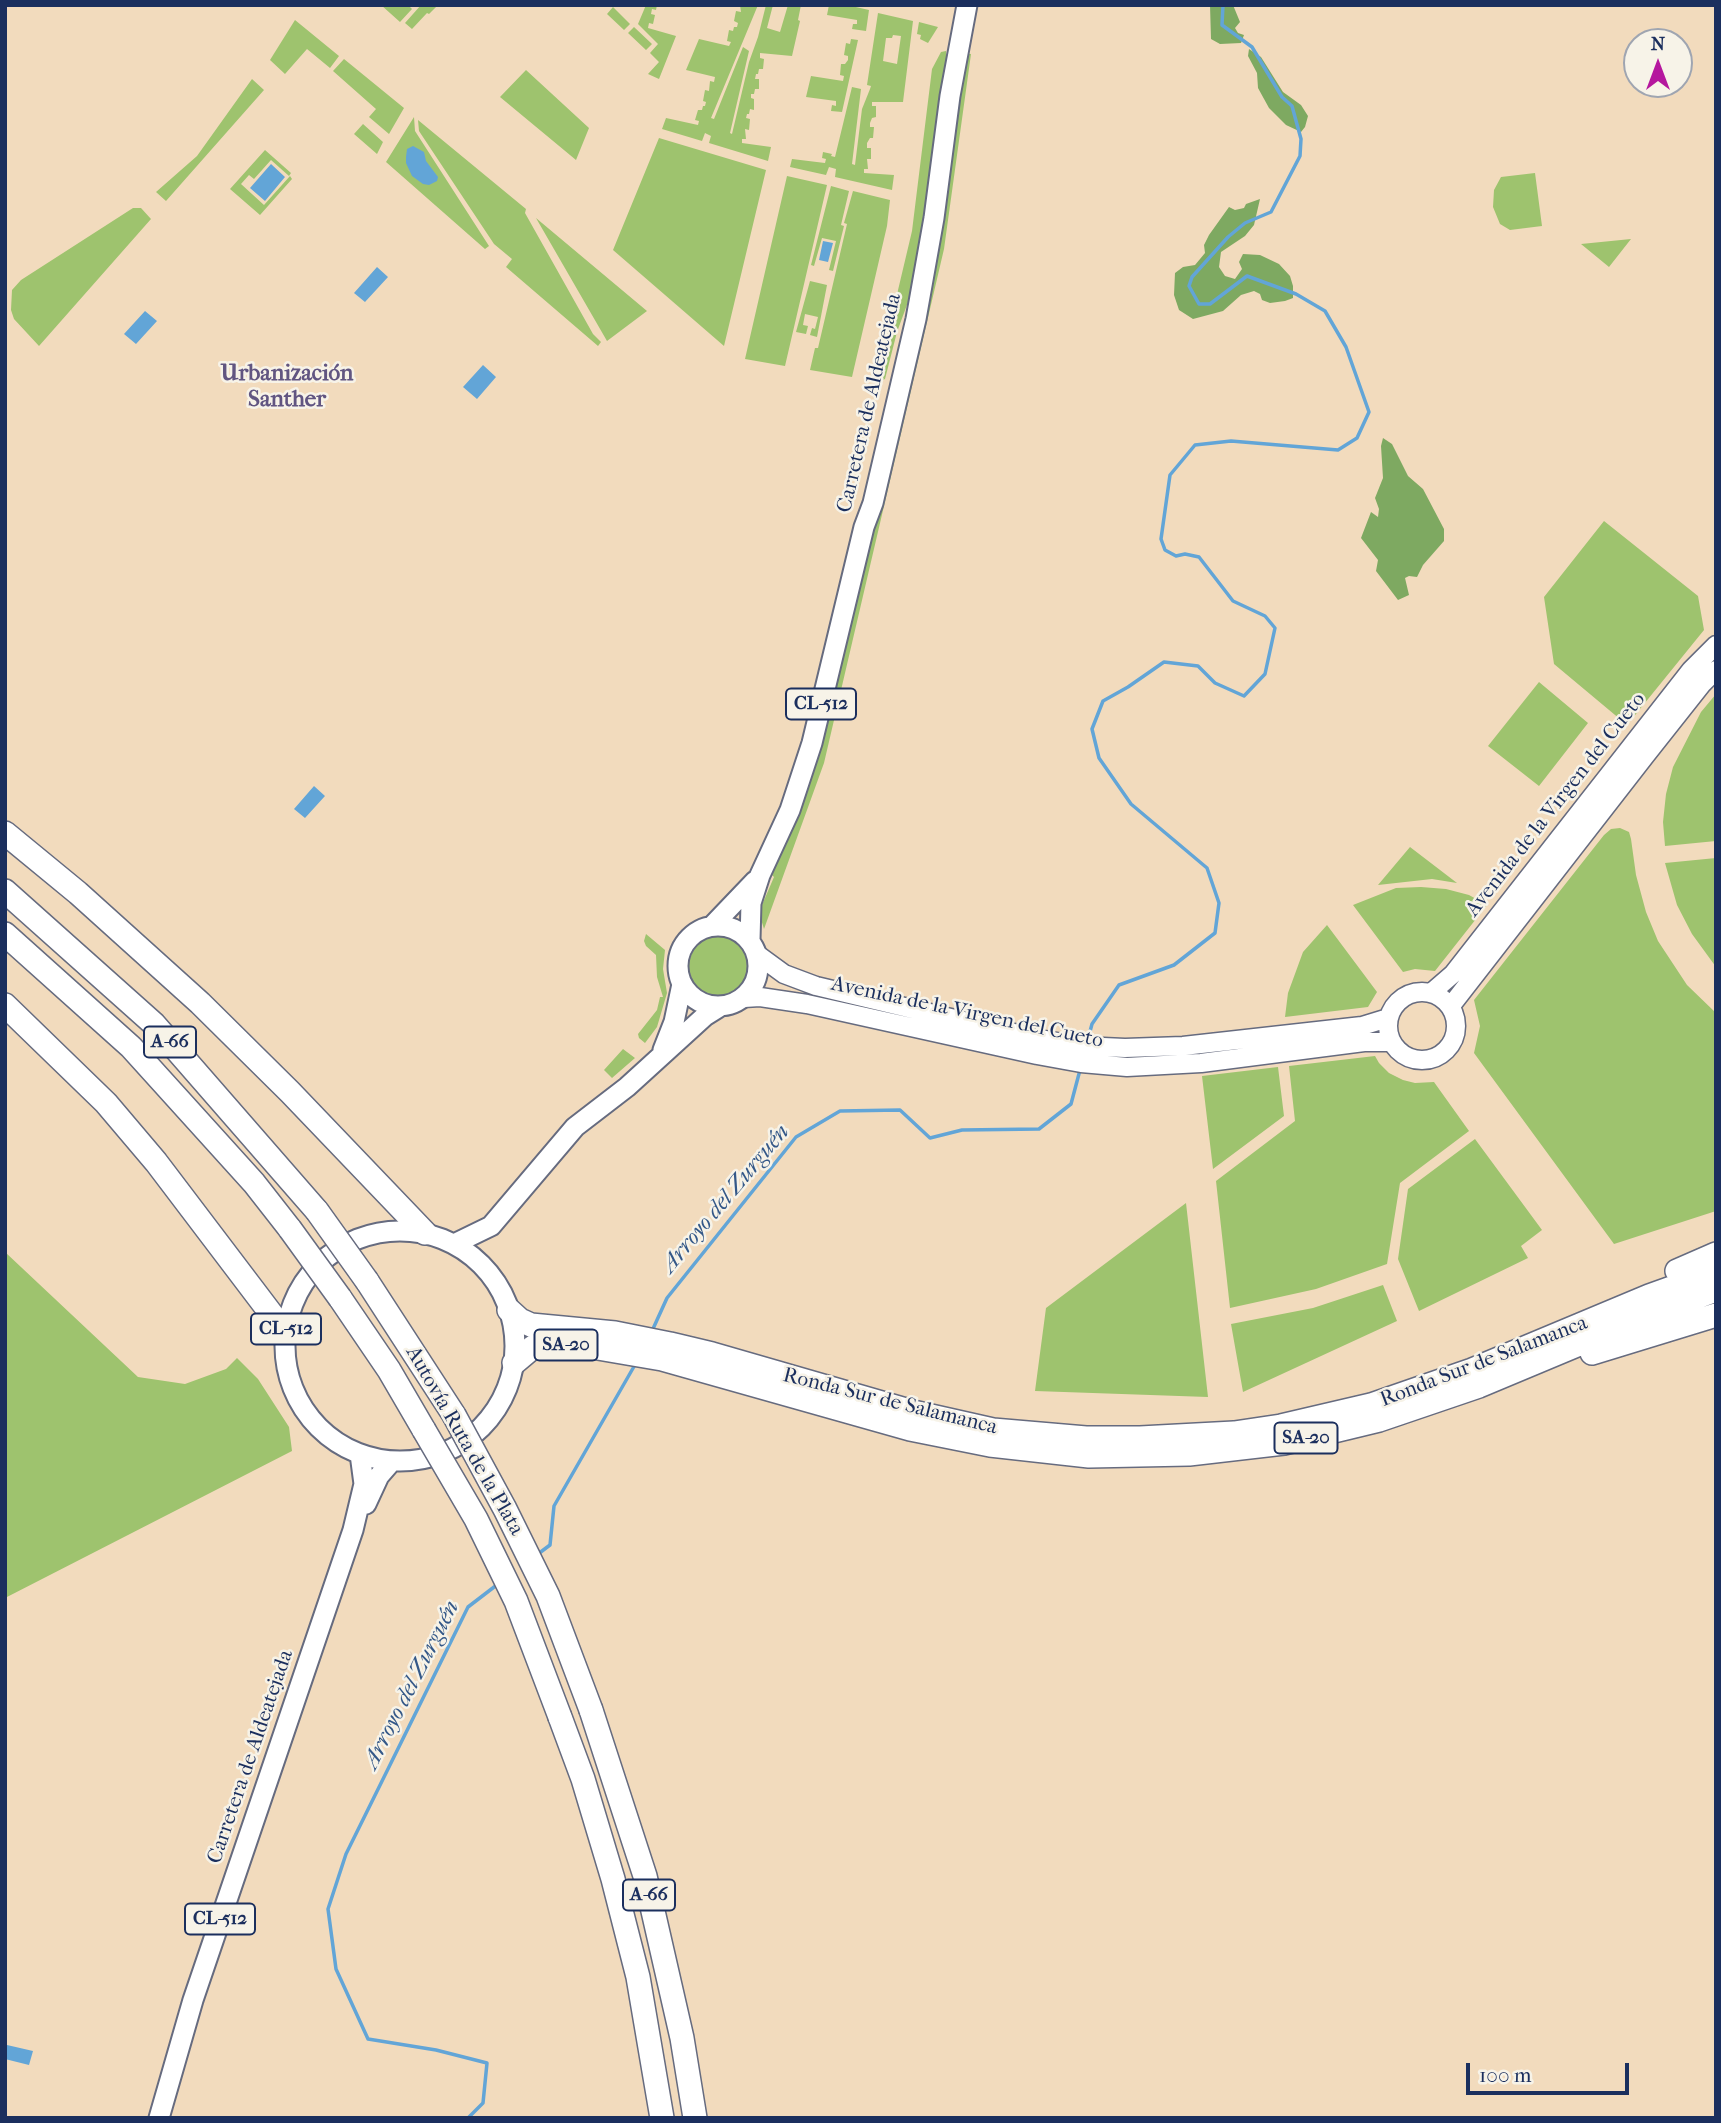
<!DOCTYPE html>
<meta charset="utf-8">
<style>
body{margin:0}
#map{position:relative;width:1721px;height:2123px;overflow:hidden;background:#f2dbbd;font-family:"IM FELL French Canon",serif}
canvas{display:block}
.frame{position:absolute;inset:0;border:7px solid #1b2f5e;pointer-events:none}
.north{position:absolute;left:1623px;top:28px;width:70px;height:70px;box-sizing:border-box;background:#f7f3e8;border:2px solid #9fa5b1;border-radius:50%;rotate:0deg;font-size:19px;font-weight:700;line-height:28px;text-align:center;color:#1b2f5e}
.north::after{content:'';display:block;margin:auto;width:24px;height:32px;background:#b5179e;clip-path:polygon(50% 0,100% 100%,50% 72%,0 100%)}
.scale{position:absolute;left:1466px;top:2063px;width:163px;height:32px;box-sizing:border-box;border:4px solid #1b2f5e;border-top:0;padding-left:9px;font-size:21px;line-height:24px;white-space:nowrap;color:#1b2f5e;-webkit-text-stroke:5px #f7f3e8;paint-order:stroke}
</style>
<div id="map">
<canvas width="1721" height="2123"></canvas>
<div class="frame"></div>
<div class="north">N</div>
<div class="scale">100 m</div>
</div>
<script>
const ctx = document.querySelector('canvas').getContext('2d');
ctx.lineJoin = 'round';
function paint(path, color) { ctx.fillStyle = color; ctx.fill(path, 'evenodd'); }
const toPath = rows => new Path2D(rows.map(r => 'M' + r).join(''));
function stroke(path, color, width, dash) { ctx.strokeStyle = color; ctx.lineWidth = width; ctx.lineCap = dash ? 'butt' : 'round'; ctx.setLineDash(dash || []); ctx.stroke(path); }
function write(font, color, halo, rows, align = 'center') {
  ctx.font = font + ' "IM FELL French Canon",serif'; ctx.lineWidth = 5; ctx.setLineDash([]); ctx.textBaseline = 'middle'; ctx.strokeStyle = halo; ctx.fillStyle = color; for (const [text, x, y, turn = 0] of rows) {
    ctx.save(); ctx.translate(x, y); ctx.rotate((+turn || 0) * Math.PI / 180); ctx.textAlign = isNaN(turn) ? turn : align; if (halo) ctx.strokeText(text, 0, 0); ctx.fillText(text, 0, 0); ctx.restore();
  }
}
paint(toPath([
 [381,5,408,5,412,9,400,22],
 [421,5,438,5,429,14,427,13,412,29,405,23],
 [646,5,661,5,657,5,656,10,652,9,651,14,655,15,653,24,649,23,648,28,676,36,659,79,648,74,659,62,650,53,658,44,638,24],
 [740,5,758,5,711,118,714,119,743,47,749,51,730,133,732,134,749,62,758,37,766,5,773,5,767,28,780,32,788,5,801,5,798,20,800,21,792,56,760,53,760,58,764,59,763,69,759,69,758,74,756,74,755,79,759,79,759,89,755,89,754,94,751,94,751,98,754,99,754,110,750,109,749,114,747,114,746,118,750,119,749,130,745,129,746,139,742,139,742,143,771,147,768,161,709,143,711,136,705,133,702,141,662,129,666,118,698,125,699,121,695,120,698,110,702,110,703,106,705,106,706,102,703,101,705,90,709,91,710,81,714,82,715,77,686,70,699,39,729,46,731,42,727,41,729,30,733,31,734,27,737,27,738,23,734,21,736,11,741,12],
 [829,5,847,5,869,10,866,31,852,29,853,24,857,24,857,20,827,15],
 [613,7,630,24,624,30,607,14],
 [878,13,913,21,903,102,872,102,872,106,876,106,876,117,872,118,870,123,870,127,874,127,873,138,870,138,867,143,867,148,871,148,871,159,867,159,868,169,864,169,864,173,894,175,892,190,835,177,836,169,829,167,826,175,790,167,792,159,825,163,826,159,822,158,823,152,832,154,831,156,835,157,852,87,861,89,852,164,855,165,862,109,870,89,871,86,867,85],
 [893,35,901,36,897,64,883,61,886,38,892,38],
 [295,20,339,56,330,68,307,49,285,74,270,60],
 [919,22,938,27,928,43,920,39,921,35,917,34],
 [634,27,652,44,646,50,628,33],
 [851,39,858,40,842,112,831,111,832,105,836,106,836,101,806,97,811,76,843,81,844,76,840,75,841,64,845,64,848,60,848,56,844,55,846,43,850,44],
 [946,51,946,68,928,216,915,283,897,332,885,379,876,383,912,231,932,69,941,52],
 [961,53,971,54,944,249,824,763,764,929,760,916,762,905,774,877,772,875,836,673],
 [344,59,404,108,389,134,369,117,376,109,333,71],
 [526,70,589,128,576,160,500,97],
 [252,79,264,90,166,201,156,192,197,156],
 [414,117,415,131,489,246,485,249,386,162],
 [418,120,526,209,525,213,593,334,601,342,598,346,506,267,512,259,494,244,419,131],
 [363,124,383,142,377,154,354,134],
 [659,138,766,170,724,346,613,250],
 [265,150,291,173,289,176,271,160,254,179,249,175,241,184,264,205,290,176,292,179,260,215,230,189],
 [1535,173,1542,226,1510,230,1500,224,1493,207,1494,190,1501,177],
 [787,176,827,185,785,366,745,359],
 [831,186,849,191,841,225,844,226,833,271,829,270,836,241,822,238,814,266,811,265],
 [853,191,890,200,887,226,852,377,810,370,815,348,818,348,847,224,844,223],
 [133,208,141,208,151,219,39,346,14,319,11,310,12,290,21,280],
 [536,218,647,311,607,341],
 [1631,239,1609,267,1581,244],
 [810,281,827,285,817,337,810,335,812,328,815,329,818,317,805,314,803,325,808,326,806,334,796,332],
 [1604,521,1698,596,1704,630,1627,725,1554,664,1544,597],
 [1539,682,1588,723,1539,786,1488,746],
 [1716,694,1716,841,1665,846,1663,822,1666,794,1673,767,1701,712],
 [1620,828,1629,832,1631,839,1636,875,1646,912,1658,941,1687,985,1716,1013,1716,1211,1614,1244,1474,1053,1480,1026,1474,1000,1604,835,1611,829],
 [1410,847,1457,883,1432,879,1378,885],
 [1716,858,1716,967,1692,934,1677,905,1665,863],
 [1421,887,1446,889,1469,895,1487,905,1435,971,1415,969,1403,972,1353,905,1396,888],
 [1327,925,1377,992,1368,1007,1285,1017,1288,993,1303,952],
 [646,934,665,950,663,969,667,993,657,1027,645,1043,639,1038,638,1034,657,1010,660,997,663,997,657,977,656,955,646,946,644,941],
 '689 966a30 30 0 1 1 60 0a30 30 0 1 1-60 0Z',
 [623,1049,635,1058,612,1078,604,1070],
 [1375,1056,1379,1063,1389,1073,1403,1080,1415,1083,1434,1082,1469,1131,1400,1183,1387,1264,1316,1289,1230,1308,1216,1181,1295,1121,1289,1066],
 [1278,1067,1284,1116,1213,1169,1202,1076],
 [1475,1139,1542,1230,1521,1246,1528,1258,1419,1311,1398,1259,1408,1189],
 [1186,1203,1208,1397,1035,1391,1046,1308],
 [5,1252,138,1377,185,1384,226,1369,237,1358,258,1379,289,1427,292,1451,5,1598],
 [1383,1285,1397,1321,1243,1392,1231,1324,1313,1308]
]), '#9ec36e');
paint(toPath([
 [1210,5,1233,5,1240,22,1235,28,1238,33,1244,35,1241,43,1220,44,1211,39],
 [1249,49,1261,57,1283,92,1301,105,1308,116,1305,127,1301,132,1286,125,1269,108,1258,88,1257,73,1248,56],
 [1260,199,1254,225,1245,236,1221,252,1219,267,1225,276,1235,279,1242,269,1239,262,1243,254,1260,255,1279,264,1290,276,1293,286,1293,298,1285,301,1270,303,1262,300,1260,294,1254,291,1241,295,1223,311,1193,319,1179,310,1174,295,1175,273,1183,267,1195,265,1205,253,1204,245,1209,235,1229,207,1235,210,1244,208,1246,204],
 [1383,438,1392,444,1408,476,1423,489,1444,529,1444,541,1423,565,1417,577,1409,576,1405,578,1409,595,1398,600,1376,571,1378,560,1361,538,1371,512,1378,517,1379,509,1375,498,1383,478,1381,446]
]), '#7ea961');
paint(toPath([
 [413,146,424,152,426,161,438,177,437,181,429,185,423,184,412,176,406,163,406,157,407,149],
 [271,164,285,177,265,201,250,188],
 [823,241,833,243,828,262,819,260],
 [377,267,388,277,365,302,354,293],
 [145,311,157,321,136,344,124,334],
 [483,365,496,377,477,399,463,387],
 [314,786,325,796,305,818,294,809],
 [7,2045,33,2051,29,2065,5,2059]
]), '#62a5d7');
stroke(toPath([
 [1088,1039,1092,1024,1119,985,1174,965,1215,933,1219,903,1207,868,1131,804,1099,758,1092,729,1103,701,1128,687,1164,662,1198,666,1215,683,1244,696,1265,674,1275,628,1265,616,1233,601,1199,557,1185,554,1176,556,1165,550,1161,539,1170,475,1195,445,1231,441,1338,450,1357,438,1369,412,1346,347,1325,311,1296,294,1247,276,1210,304,1199,304,1189,286,1192,277,1228,237,1245,223,1271,212,1300,156,1301,139,1292,106,1282,97,1252,47,1222,25,1223,5],
 [652,1331,667,1298,796,1137,840,1111,900,1110,930,1138,962,1130,1039,1129,1071,1104,1080,1070],
 [538,1554,550,1545,554,1506,636,1363],
 [468,2118,483,2103,487,2063,436,2050,368,2039,336,1969,328,1909,346,1854,468,1607,498,1584]
]), '#62a5d7', 3.5);
const secondary = toPath([
 [758,955,784,974,816,986,1039,1039,1081,1046,1125,1048,1183,1046,1362,1026,1388,1018],
 '1388 1026a34 34 0 1 1 68 0a34 34 0 1 1-68 0Z',
 [1431,993,1453,974,1691,670,1716,645],
 [744,998,760,997,807,1004,1037,1055,1081,1063,1127,1067,1201,1063,1364,1042,1391,1042],
 [1450,1007,1645,756,1702,684,1716,670]
]);
const primary = toPath([
 '678 966a40 40 0 1 1 80 0a40 40 0 1 1-80 0Z',
 [712,926,755,881],
 [750,940,751,903,760,875,790,810,812,743,864,527,873,503,916,319,934,218,950,96,967,5],
 [663,1050,674,1022,682,984],
 '285 1346a115 115 0 1 1 230 0a115 115 0 1 1-230 0Z',
 [454,1244,491,1226,575,1127,627,1087,705,1016,721,1006],
 [366,1504,379,1476,392,1461],
 [159,2118,193,2000,353,1530,364,1484,360,1454]
]);
const highway = toPath([
 [5,833,78,893,200,1003,290,1092,425,1233],
 [5,891,154,1024,317,1211],
 [5,934,131,1047,254,1183,290,1229],
 [5,1005,106,1103,156,1162,285,1332],
 [1677,1271,1716,1254],
 [367,1281,454,1415],
 [340,1298,389,1370,424,1430],
 [509,1310,520,1320,531,1325,615,1333,670,1344,712,1354,913,1412,993,1430,1086,1438,1140,1438,1234,1433,1281,1426,1371,1405,1472,1370,1649,1296,1716,1272],
 [1592,1353,1716,1315],
 [514,1363,533,1347,554,1344,586,1346,662,1359,910,1429,990,1445,1089,1456,1189,1454,1284,1443,1379,1420,1479,1386,1656,1312,1716,1290],
 [591,1710,645,1876,682,2038,695,2118],
 [560,1717,583,1779,613,1879,638,1977,662,2118]
]);
stroke(secondary, '#666b7f', 21);
stroke(primary, '#666b7f', 23);
stroke(highway, '#666b7f', 26);
stroke(secondary, '#fff', 18);
stroke(primary, '#fff', 19);
stroke(highway, '#fff', 23);
const highwayBridge = toPath([
 [317,1211,367,1281],
 [290,1229,340,1298],
 [454,1415,505,1509,548,1596,591,1710],
 [424,1430,476,1519,516,1601,560,1717]
]);
stroke(highwayBridge, '#666b7f', 26, []);
stroke(highwayBridge, '#fff', 23);
for (const [x, y, w] of [
 [821,704,70],
 [170,1042,52],
 [286,1329,70],
 [566,1345,63],
 [1306,1438,63],
 [649,1895,52],
 [220,1919,70]
]) { const box = new Path2D(); box.roundRect(x - w / 2, y - 15.5, w, 31, 5); ctx.fillStyle = '#f7f3e8'; ctx.fill(box); stroke(box, '#1b2f5e', 2); }
write('bold 19px', '#1b2f5e', null, [
 ["CL-512",821,704],
 ["A-66",170,1042],
 ["CL-512",286,1329],
 ["SA-20",566,1345],
 ["SA-20",1306,1438],
 ["A-66",649,1895],
 ["CL-512",220,1919]
]);
write('21px', '#1b2f5e', '#f7f3e8', [
 ["Carretera de Aldeatejada",870,403,-77],
 ["Avenida de la Virgen del Cueto",1556,805,-52],
 ["Avenida de la Virgen del Cueto",967,1013,12],
 ["Ronda Sur de Salamanca",1484,1362,-21],
 ["Ronda Sur de Salamanca",890,1402,14],
 ["Autovía Ruta de la Plata",464,1441,60],
 ["Carretera de Aldeatejada",251,1757,-71]
]);
write('bold 23px', '#615581', '#f7f3e8', [
 ["Urbanización",287,374],
 ["Santher",287,400]
]);
write('italic 23px', '#345888', '#f7f3e8', [
 ["Arroyo del Zurguén",726,1199,-50],
 ["Arroyo del Zurguén",412,1685,-63]
]);
</script>
